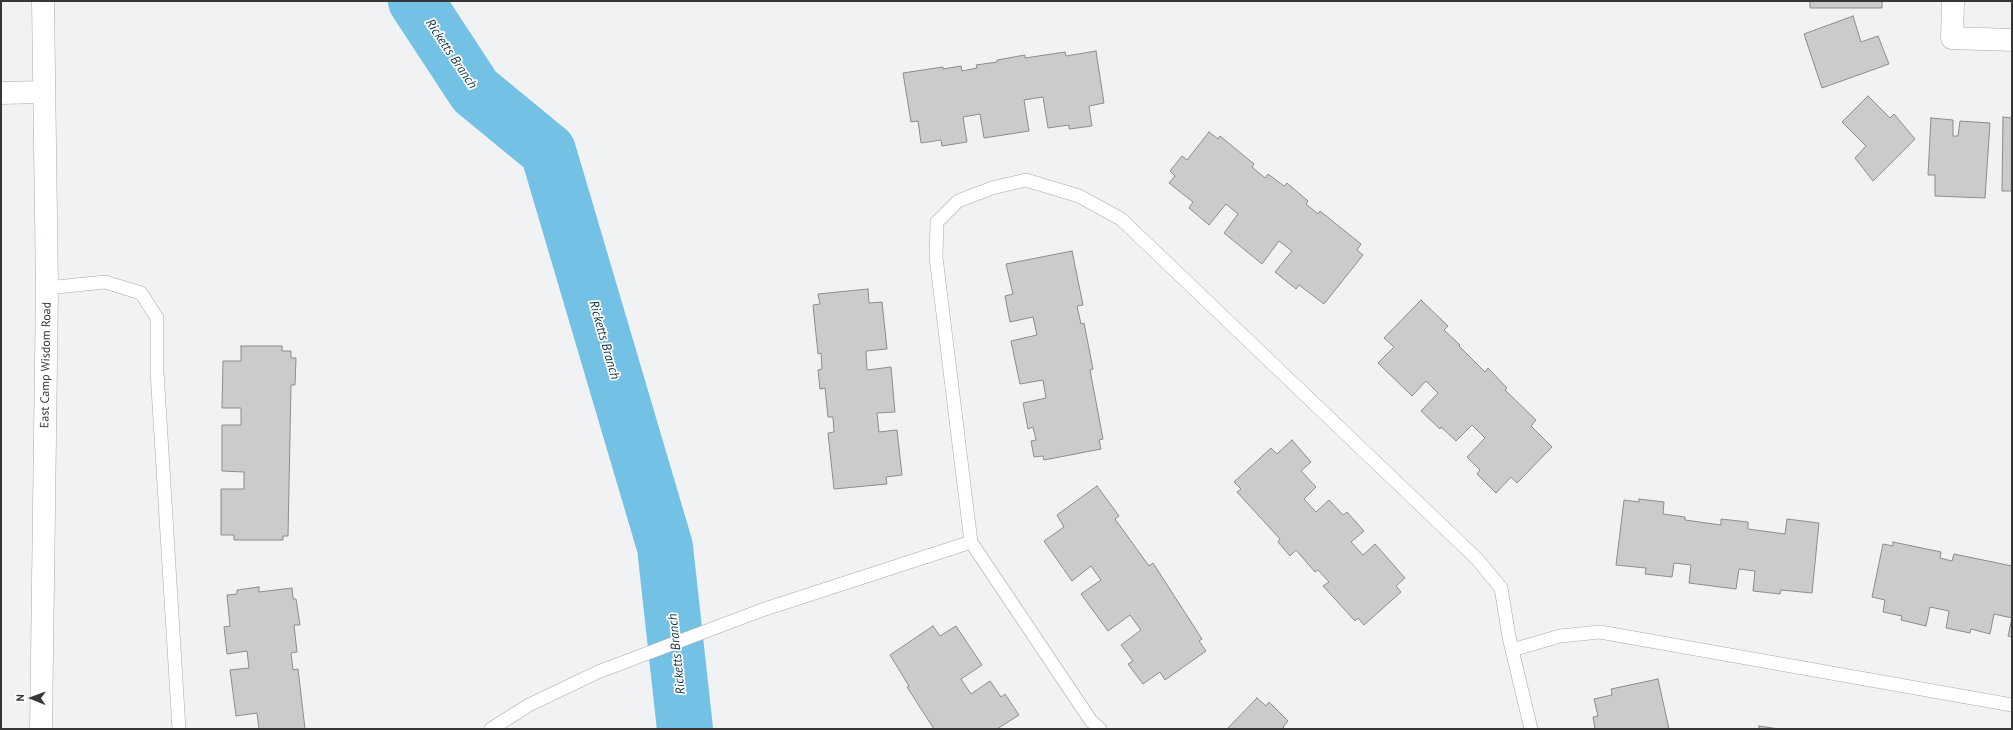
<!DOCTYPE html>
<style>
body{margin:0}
#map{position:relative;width:2013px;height:730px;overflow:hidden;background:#f0f2f4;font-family:"PT Sans",sans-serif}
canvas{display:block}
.frame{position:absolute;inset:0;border:2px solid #353637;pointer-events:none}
.north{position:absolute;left:12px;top:678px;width:40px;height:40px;-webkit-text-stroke:3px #fff;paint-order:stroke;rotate:271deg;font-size:11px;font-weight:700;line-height:16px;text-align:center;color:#353637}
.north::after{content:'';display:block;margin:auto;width:14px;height:18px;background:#353637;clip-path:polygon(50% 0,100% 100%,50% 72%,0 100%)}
</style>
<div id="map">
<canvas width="2013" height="730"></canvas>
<div class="frame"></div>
<div class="north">N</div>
</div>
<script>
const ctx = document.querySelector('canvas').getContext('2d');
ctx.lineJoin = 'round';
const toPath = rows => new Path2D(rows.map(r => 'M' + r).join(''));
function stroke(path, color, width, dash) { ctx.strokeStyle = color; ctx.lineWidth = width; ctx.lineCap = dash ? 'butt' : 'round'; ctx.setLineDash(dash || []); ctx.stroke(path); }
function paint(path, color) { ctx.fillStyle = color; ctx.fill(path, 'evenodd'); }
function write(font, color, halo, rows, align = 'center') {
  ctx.font = font + ' "PT Sans",sans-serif'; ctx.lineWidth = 3.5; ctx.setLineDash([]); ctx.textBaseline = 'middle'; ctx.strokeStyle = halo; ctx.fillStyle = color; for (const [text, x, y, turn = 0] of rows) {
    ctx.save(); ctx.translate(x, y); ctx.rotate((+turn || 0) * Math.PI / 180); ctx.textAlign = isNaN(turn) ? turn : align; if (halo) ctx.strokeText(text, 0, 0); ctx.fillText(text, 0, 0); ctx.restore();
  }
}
stroke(toPath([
 [416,1,475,91,548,151,665,547,685,729]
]), '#73c2e6', 56);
const building = toPath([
 [1810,1,1882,1,1882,8,1810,8,1810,1],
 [1853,16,1861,42,1878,36,1889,64,1822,88,1804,34,1853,16],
 [1096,51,1104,103,1089,106,1092,126,1069,129,1069,125,1048,128,1043,97,1024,100,1029,131,984,138,980,114,963,117,967,142,942,146,941,140,921,143,918,121,911,122,903,73,943,67,943,69,961,66,962,71,977,68,976,65,997,62,997,60,1025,55,1025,58,1065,52,1066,56,1096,51],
 [1868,96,1890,118,1894,114,1915,139,1873,181,1855,158,1866,146,1842,122,1868,96],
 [2003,117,2012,118,2012,191,2002,191,2003,117],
 [1931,118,1953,120,1953,136,1958,136,1960,121,1990,123,1985,198,1935,196,1935,175,1928,175,1931,118],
 [1209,132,1218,139,1220,136,1254,164,1252,167,1265,178,1268,174,1284,186,1287,183,1308,201,1306,204,1318,214,1320,211,1361,244,1357,250,1363,255,1324,304,1299,285,1296,289,1275,272,1292,251,1279,241,1262,264,1224,233,1238,214,1226,204,1209,225,1189,208,1193,202,1169,183,1175,176,1170,171,1182,156,1187,160,1209,132],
 [1072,251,1083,305,1077,306,1081,324,1084,323,1093,369,1090,370,1103,439,1099,440,1101,449,1044,460,1043,456,1034,457,1031,441,1036,440,1033,427,1028,429,1023,403,1046,398,1043,380,1020,384,1011,341,1037,335,1033,317,1010,322,1005,296,1013,294,1006,264,1072,251],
 [868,289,869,303,882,302,887,349,866,351,867,370,891,367,895,412,877,413,879,432,897,430,902,475,886,477,887,484,834,489,828,433,834,432,833,417,828,417,825,388,820,389,818,370,822,369,821,353,818,354,813,305,820,304,818,294,868,289],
 [1421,300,1448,326,1444,330,1460,345,1459,346,1485,372,1488,368,1507,388,1505,390,1536,420,1531,426,1552,447,1517,483,1511,477,1496,493,1477,474,1480,470,1467,457,1485,438,1472,425,1456,441,1441,427,1440,429,1421,411,1438,393,1426,381,1412,396,1378,363,1394,347,1384,338,1421,300],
 [241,346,282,346,282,351,291,351,291,358,296,358,295,385,291,385,288,536,283,536,283,540,234,540,234,535,221,535,221,489,244,489,244,472,222,471,222,425,241,425,241,408,222,408,223,361,241,361,241,346],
 [1292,440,1311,462,1301,471,1316,487,1304,499,1316,512,1329,500,1343,515,1347,512,1364,531,1351,542,1363,555,1375,544,1405,578,1396,586,1401,592,1364,625,1358,618,1355,621,1323,586,1329,582,1318,570,1315,572,1296,550,1290,556,1278,542,1280,539,1237,492,1241,489,1234,482,1271,448,1277,454,1292,440],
 [1097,486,1119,516,1115,519,1149,566,1153,563,1202,639,1199,641,1206,651,1165,680,1160,672,1143,684,1128,664,1133,661,1121,645,1141,630,1130,615,1108,631,1081,594,1101,580,1091,566,1072,581,1044,541,1064,527,1057,515,1097,486],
 [1639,499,1664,502,1663,514,1685,517,1685,520,1721,525,1721,519,1748,522,1748,529,1785,534,1787,519,1819,523,1812,593,1781,590,1780,594,1753,591,1755,571,1739,569,1736,589,1689,583,1691,565,1674,563,1672,577,1645,574,1646,568,1616,565,1624,500,1639,502,1639,499],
 [1893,542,1941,552,1940,558,1952,561,1954,554,2012,566,2012,637,2008,636,2012,618,1994,614,1990,634,1971,629,1970,633,1946,628,1949,611,1930,607,1926,626,1901,620,1902,616,1883,612,1885,600,1872,597,1883,544,1893,546,1893,542],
 [259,587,259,592,292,588,293,599,296,599,300,625,294,625,297,652,291,653,293,670,298,669,305,729,259,729,257,713,236,716,230,670,249,668,247,651,227,654,224,627,230,626,227,595,237,594,237,590,259,587],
 [933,626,940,636,956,626,982,665,961,679,971,694,990,681,1001,697,1005,694,1019,715,997,729,934,729,907,687,909,686,890,655,933,626],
 [1658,679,1669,729,1595,729,1593,717,1598,716,1594,699,1612,695,1611,689,1658,679],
 [1257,698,1266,706,1269,702,1288,721,1283,727,1285,729,1227,729,1257,698],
 [1759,726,1779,729,1759,729,1759,726]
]);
paint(building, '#cbcbcd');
stroke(building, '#8c8c8e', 1);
const service = toPath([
 [47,288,105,282,141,293,157,318,157,371,179,729],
 [1512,650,1560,636,1600,632,2012,705],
 [491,729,529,705,598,672,762,610,971,542],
 [1100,729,1091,721,971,542,936,257,937,222,958,201,992,188,1026,180,1079,196,1121,219,1477,559,1501,588,1509,637,1531,729]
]);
const minor = toPath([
 [1953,1,1952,38,2012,40]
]);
const secondary = toPath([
 [1,93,43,92],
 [41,729,47,288,43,1]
]);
stroke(service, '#a8a9ab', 14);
stroke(minor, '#a8a9ab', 23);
stroke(secondary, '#a8a9ab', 23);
stroke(service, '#fff', 13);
stroke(minor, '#fff', 22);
stroke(secondary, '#fff', 22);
write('12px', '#353637', '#fff', [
 ["East Camp Wisdom Road",46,365,-89]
]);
write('italic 13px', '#113645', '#fff', [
 ["Ricketts Branch",451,54,56],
 ["Ricketts Branch",604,340,74],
 ["Ricketts Branch",677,654,-96]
]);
</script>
